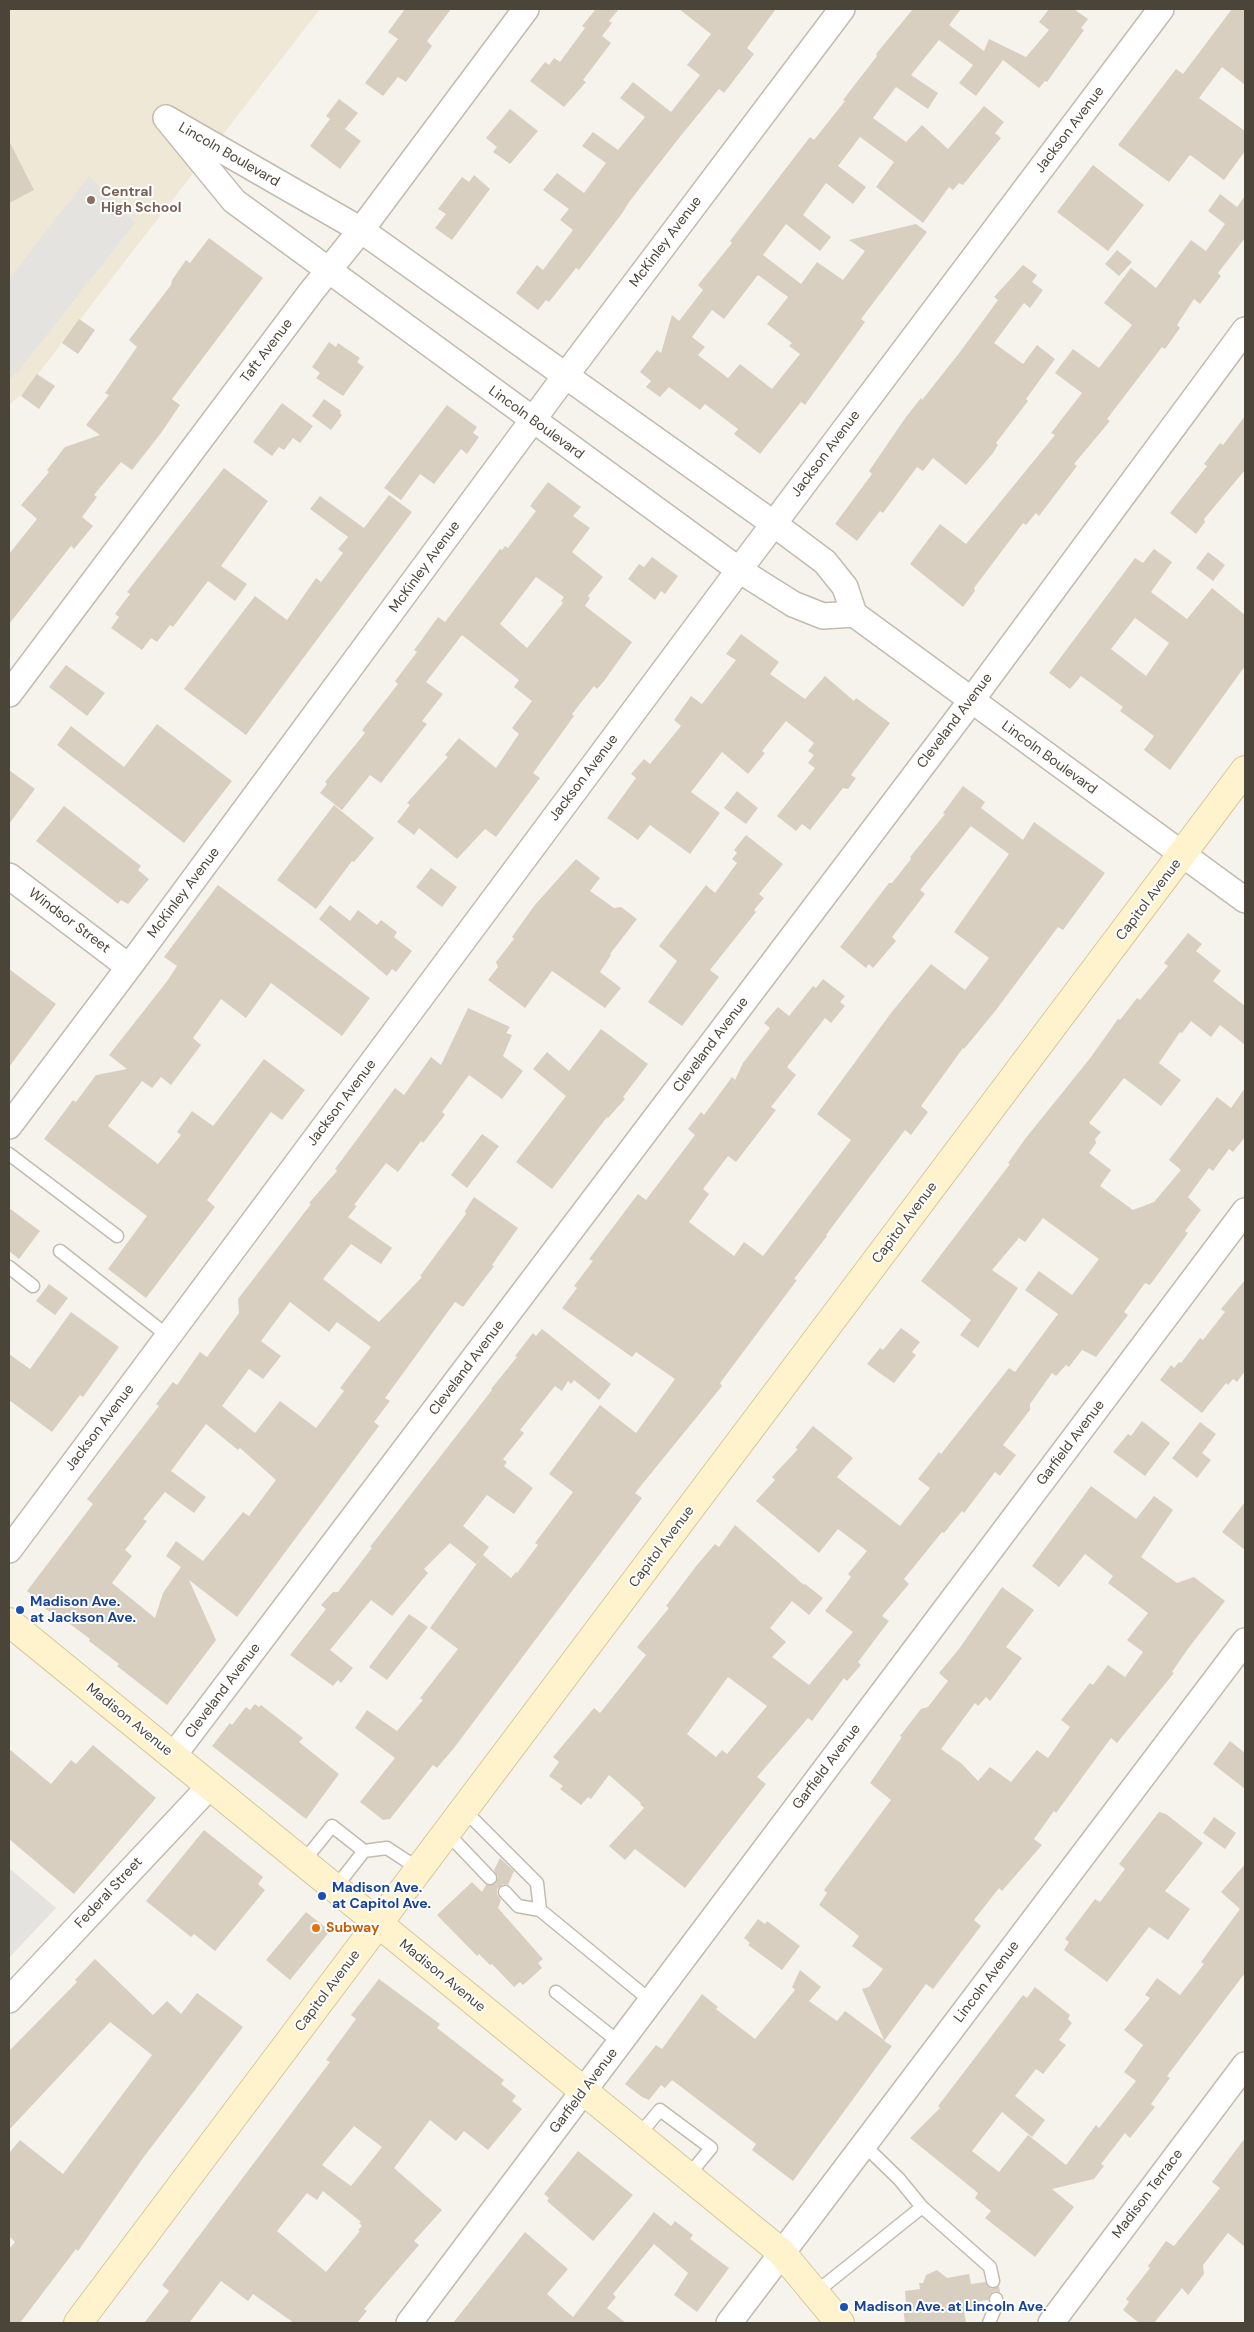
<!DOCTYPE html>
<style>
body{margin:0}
#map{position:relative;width:1254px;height:2332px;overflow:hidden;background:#f6f3ec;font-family:"DM Sans",sans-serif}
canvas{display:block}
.frame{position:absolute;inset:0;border:10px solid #4b4439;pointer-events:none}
</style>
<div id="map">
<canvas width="1254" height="2332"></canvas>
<div class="frame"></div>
</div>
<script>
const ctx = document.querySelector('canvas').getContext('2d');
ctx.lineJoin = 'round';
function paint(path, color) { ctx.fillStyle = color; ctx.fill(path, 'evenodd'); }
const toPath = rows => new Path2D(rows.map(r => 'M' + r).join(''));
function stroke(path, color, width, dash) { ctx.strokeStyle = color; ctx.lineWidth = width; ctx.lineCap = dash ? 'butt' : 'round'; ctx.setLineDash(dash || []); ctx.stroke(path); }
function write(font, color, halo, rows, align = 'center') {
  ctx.font = font + ' "DM Sans",sans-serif'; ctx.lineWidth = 4; ctx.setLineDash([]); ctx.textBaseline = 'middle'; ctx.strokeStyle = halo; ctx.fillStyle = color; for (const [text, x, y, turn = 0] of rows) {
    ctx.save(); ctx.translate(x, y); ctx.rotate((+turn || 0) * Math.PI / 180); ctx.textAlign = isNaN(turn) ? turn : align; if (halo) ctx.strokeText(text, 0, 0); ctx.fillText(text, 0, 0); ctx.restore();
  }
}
paint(toPath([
 [9,9,320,9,24,392,9,405]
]), '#efe8d6');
paint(toPath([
 [89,176,135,223,19,370,9,380,9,279],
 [9,1868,56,1908,9,1958]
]), '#e5e3e0');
paint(toPath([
 [405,9,451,9,427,41,432,46,406,82,398,77,383,96,365,83,398,39,388,32],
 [596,9,619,9,609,21,612,23,602,36,611,43,583,80,586,82,564,107,530,81,545,62,549,65,554,58,560,62,585,28,582,26],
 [679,9,776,9,747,48,754,54,724,93,719,89,683,133,629,202,623,212,579,270,576,268,549,302,546,300,538,310,516,293,537,265,543,270,573,230,560,220,569,209,543,190,557,173,584,193,606,163,582,146,593,132,618,150,645,117,620,98,633,82,671,112,700,75,687,65,711,34],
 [913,9,961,9,949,25,984,51,989,39,1026,57,1049,30,1039,22,1049,9,1074,9,1088,19,1081,28,1084,30,1047,82,1045,81,1039,88,1003,60,976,96,959,83,973,65,939,40,911,75,938,93,928,109,896,87,873,118,906,142,922,125,948,149,984,106,1004,122,995,133,1001,138,963,185,959,183,953,190,949,187,923,223,876,187,894,162,860,137,838,166,866,187,853,204,826,183,803,215,831,237,820,251,786,224,763,255,801,284,817,262,843,280,865,251,849,240,916,224,927,232,861,319,865,322,805,405,801,402,760,454,734,434,738,429,705,404,700,410,669,387,660,397,646,387,651,381,640,372,657,350,661,353,672,315,679,321,703,290,698,285,732,243,730,241,810,137,814,140,845,101,843,100,877,56,876,54],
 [758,275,788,297,767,324,792,343,789,346,800,354,772,389,740,364,728,378,698,355,705,347,692,337,712,310,724,319],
 [1232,9,1245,9,1245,85,1222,67,1199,98,1245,131,1245,151,1224,180,1190,155,1169,182,1118,145,1176,69,1183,74],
 [339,99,358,113,345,129,361,141,340,169,310,146,330,119,326,116],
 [510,109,538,131,510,164,493,152,497,147,486,138],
 [9,141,34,190,9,203],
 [1093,165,1144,205,1108,251,1057,212],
 [474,175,490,189,452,240,435,228,446,214,438,209,462,177,469,182],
 [1220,194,1237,207,1245,196,1245,238,1218,273,1221,276,1200,304,1194,299,1177,325,1180,328,1165,349,1162,347,1107,419,1110,421,1074,464,1077,466,1039,516,1036,513,1026,525,1023,523,974,588,975,591,963,607,910,564,940,524,966,544,1055,435,1051,433,1082,393,1055,373,1073,349,1099,368,1132,325,1104,303,1131,268,1156,288,1191,240,1206,251,1225,224,1208,211],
 [209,238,263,278,172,399,180,405,161,433,132,470,121,462,94,495,97,497,82,517,93,526,74,549,71,546,9,624,9,554,37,519,21,505,49,472,47,470,65,447,100,435,86,425,109,395,105,393,137,347,129,340,171,285,172,280,186,260,190,263],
 [1117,250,1132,262,1119,276,1105,264],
 [1023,265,1037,275,1032,282,1043,290,1030,308,1024,303,994,343,1023,364,1037,345,1055,359,1026,399,1028,401,996,443,998,445,993,453,966,485,933,458,923,471,917,467,883,513,880,511,857,541,835,524,872,474,869,471,906,417,921,398,922,400,960,352,998,300,994,297],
 [79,319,95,330,78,354,62,343],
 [329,342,336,347,338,343,360,358,357,362,364,367,343,396,316,378,320,373,312,367],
 [37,374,55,386,39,409,21,396],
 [324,399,341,411,340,413,342,415,331,430,312,416],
 [282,403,313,426,300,443,293,438,284,450,279,447,272,456,253,442],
 [447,405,477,427,473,433,479,437,467,454,461,449,434,484,420,474,401,500,384,488],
 [1245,416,1245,470,1204,519,1205,522,1196,534,1170,513,1207,466,1204,464,1220,443,1223,445],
 [224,468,268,501,221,566,247,584,235,601,208,581,173,627,170,625,157,642,151,638,142,650,111,628,119,617,115,614,130,594,127,592],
 [548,482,581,507,573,516,590,528,572,552,603,577,588,596,590,598,585,606,632,642,604,681,597,689,594,686,572,714,574,716,533,773,540,778,496,837,485,829,457,859,419,828,414,835,397,822,410,805,407,803,448,757,445,755,459,738,496,768,519,734,512,728,532,701,514,687,519,680,462,635,426,682,443,694,422,721,427,724,381,783,370,775,342,810,320,793,327,784,325,782,365,733,362,730,398,684,395,681,417,652,414,650,423,638,438,617,445,622,500,549,502,550,505,546,508,548,536,511,530,506],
 [536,577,564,597,561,601,563,603,527,648,500,624],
 [389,495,412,512,246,735,184,689,255,596,287,620,316,578,321,582,343,553,338,549,348,537,310,509,320,496,364,528],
 [1154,549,1172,562,1151,592,1187,619,1212,588,1245,615,1245,666,1170,770,1144,750,1154,736,1120,711,1123,707,1081,676,1070,689,1049,673,1135,558,1143,563],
 [1135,618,1169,643,1146,676,1111,649],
 [1208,552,1225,565,1213,581,1196,568],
 [652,557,678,576,665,594,661,591,655,600,628,579,639,564,644,567],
 [741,634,779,662,770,674,805,699,825,676,854,701,856,698,890,723,851,775,856,778,848,789,843,788,810,830,802,824,796,831,777,816,815,768,808,763,814,755,808,751,814,743,786,721,762,751,765,753,748,774,722,752,691,792,720,813,690,854,650,825,638,840,607,818,636,778,631,774,644,759,650,764,681,726,674,720,691,696,702,704,736,660,726,654],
 [66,665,105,693,87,716,49,687],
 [157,724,232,781,184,843,57,745,71,726,124,767],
 [9,770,35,789,9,824],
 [963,786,985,802,981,808,1023,840,1034,822,1105,873,1063,930,1058,927,996,1010,964,1049,963,1048,921,1106,928,1112,911,1135,905,1130,826,1235,827,1236,794,1279,797,1280,720,1383,722,1386,635,1493,642,1498,454,1748,437,1768,433,1765,390,1819,383,1820,360,1802,395,1758,355,1728,367,1710,397,1731,423,1700,420,1698,458,1649,430,1628,483,1555,511,1578,516,1572,517,1573,538,1545,535,1543,573,1492,549,1474,600,1405,636,1433,675,1379,636,1352,632,1357,562,1308,577,1288,574,1286,593,1261,589,1259,638,1194,646,1200,695,1135,688,1129,701,1112,704,1115,732,1077,735,1080,743,1063,770,1028,764,1023,778,1007,789,1016,813,986,816,988,823,979,845,996,840,1002,845,1006,831,1023,825,1018,787,1067,796,1075,771,1107,776,1110,736,1162,728,1156,703,1189,709,1194,689,1222,734,1256,744,1242,763,1256,851,1140,817,1114,891,1013,931,964,965,990,989,958,954,932,1009,854,971,826,920,890,925,894,892,937,896,941,873,968,869,964,866,968,840,947,889,883,892,883,911,859,910,857,945,814,943,813],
 [737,791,758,808,746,824,724,808],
 [334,805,374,838,354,862,352,861,316,909,277,880],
 [64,806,141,866,138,870,149,879,128,904,121,900,118,904,36,841],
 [746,835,783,864,759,894,764,898,754,910,756,912,710,970,719,977,682,1026,648,1002,677,961,659,946,706,885,715,893,737,863,732,859,737,853,734,850],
 [576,859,600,878,590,891,614,908,621,907,637,919,610,954,611,955,600,972,621,988,605,1008,552,971,525,1008,488,980,498,967,496,962,514,939,512,937,534,906],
 [431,868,457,887,442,907,416,887],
 [218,885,370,998,342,1036,271,983,246,1018,221,999,193,1038,201,1045,171,1085,161,1077,152,1088,142,1081,108,1126,158,1164,181,1135,177,1132,192,1111,213,1126,264,1059,305,1090,282,1120,271,1112,207,1200,215,1207,146,1298,108,1269,147,1216,44,1139,73,1100,76,1102,96,1075,127,1069,109,1055,168,980,177,966,164,957],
 [330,905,350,921,358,910,377,925,381,920,397,932,394,937,412,951,396,972,392,969,387,976,319,919],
 [1188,933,1202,944,1196,951,1221,971,1213,981,1245,1006,1245,1045,1220,1025,1211,1037,1191,1021,1182,1033,1180,1032,1159,1063,1181,1080,1161,1106,1124,1078,1089,1123,1101,1132,1095,1139,1096,1143,1089,1153,1111,1170,1100,1186,1133,1210,1154,1202,1181,1170,1169,1160,1217,1097,1231,1108,1245,1088,1245,1137,1233,1152,1229,1149,1213,1171,1209,1168,1188,1197,1201,1210,1185,1231,1188,1233,1150,1285,1145,1283,1124,1312,1128,1315,1096,1357,1082,1350,1069,1367,1066,1365,1056,1376,1052,1373,1030,1404,1030,1410,1003,1445,1016,1455,1000,1476,995,1472,964,1513,962,1511,944,1533,942,1532,904,1579,909,1584,882,1616,889,1621,858,1662,861,1665,847,1681,844,1678,812,1721,808,1718,757,1777,766,1784,685,1888,635,1849,625,1860,609,1846,644,1808,640,1804,641,1803,609,1775,591,1799,588,1797,581,1805,560,1789,563,1786,549,1776,559,1762,553,1757,594,1708,600,1713,646,1655,637,1647,669,1608,666,1606,697,1565,715,1544,719,1547,735,1525,804,1585,805,1584,823,1598,809,1615,792,1601,770,1628,786,1642,772,1657,809,1685,853,1632,825,1611,851,1577,848,1574,867,1551,838,1529,819,1553,756,1501,775,1480,772,1477,798,1449,795,1448,813,1426,853,1458,837,1477,900,1526,930,1488,918,1479,939,1452,941,1454,1009,1368,1015,1372,1058,1314,1025,1290,1039,1271,1072,1295,1099,1259,1043,1218,1025,1242,1019,1238,992,1270,1018,1288,978,1348,960,1335,971,1320,921,1281,1010,1164,1008,1163,1025,1139,1091,1057,1118,1019,1120,1020,1137,998,1140,1000,1168,966,1164,963],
 [728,1677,767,1706,727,1754,722,1750,716,1757,687,1734],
 [9,969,56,1004,9,1067],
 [468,1008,510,1027,506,1033,512,1035,503,1056,523,1071,502,1099,469,1075,442,1112,445,1115,423,1143,421,1141,398,1172,386,1163,354,1205,357,1206,348,1217,392,1248,381,1264,351,1244,323,1279,379,1322,422,1277,420,1276,466,1214,465,1211,474,1197,518,1228,492,1265,494,1266,463,1307,455,1302,385,1398,390,1401,374,1422,379,1426,237,1617,189,1580,216,1640,167,1705,117,1666,119,1664,89,1641,90,1639,58,1615,57,1617,43,1607,44,1604,27,1591,93,1504,87,1499,159,1406,156,1404,173,1382,177,1385,200,1352,207,1357,239,1313,238,1299,311,1204,309,1203,337,1171,335,1169,395,1088,404,1095,431,1057,441,1065],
 [290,1302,329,1332,337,1322,371,1347,340,1388,344,1391,316,1428,280,1401,255,1433,222,1406,249,1369,263,1379,281,1356,261,1341],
 [206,1424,238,1450,240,1448,276,1480,249,1516,243,1512,203,1561,176,1541,166,1556,181,1567,163,1593,155,1618,112,1583,132,1556,125,1550,147,1521,143,1519,165,1492,194,1513,206,1497,171,1471],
 [601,1029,648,1064,623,1097,625,1099,608,1118,607,1117,552,1189,516,1162,566,1096,533,1069,547,1052,569,1071],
 [482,1134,499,1146,467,1188,451,1175],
 [9,1208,40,1231,19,1259,9,1251],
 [1245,1280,1245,1371,1237,1382,1233,1379,1228,1385,1226,1383,1202,1413,1160,1380,1171,1365,1174,1368,1179,1362,1181,1363,1200,1338,1203,1340,1225,1312,1221,1309],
 [49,1284,68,1298,55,1315,36,1301],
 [71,1312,119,1347,83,1397,80,1395,52,1432,9,1400,9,1354,30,1369],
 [901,1328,920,1342,912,1352,916,1355,894,1383,867,1364,880,1348,883,1350],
 [542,1329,611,1384,599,1400,574,1380,571,1384,568,1381,562,1391,555,1386,520,1430,524,1433,503,1459,507,1462,504,1466,533,1488,514,1514,487,1495,463,1526,489,1547,476,1564,450,1543,424,1569,428,1573,392,1616,371,1600,330,1650,353,1668,341,1683,338,1680,333,1686,290,1655,326,1609,321,1605,333,1592,338,1592,372,1548,370,1547,492,1390,491,1389,517,1357,515,1356,533,1333,536,1336],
 [1142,1421,1170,1443,1145,1476,1113,1452,1128,1434,1131,1436],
 [1200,1422,1216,1434,1202,1453,1211,1460,1197,1478,1172,1458],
 [1091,1486,1136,1519,1154,1496,1173,1510,1141,1557,1177,1583,1194,1577,1225,1601,1187,1650,1172,1672,1174,1673,1117,1743,1111,1738,1056,1813,1054,1811,1034,1839,1042,1845,1002,1891,999,1888,974,1920,981,1926,933,1989,926,1984,884,2041,892,2046,793,2181,752,2150,756,2144,672,2080,665,2088,661,2085,649,2100,642,2097,625,2084,656,2045,662,2049,702,1994,718,2007,716,2009,755,2039,795,1990,792,1987,800,1970,821,1987,809,2001,837,2021,845,2011,884,2040,862,1989,869,1987,883,1969,852,1946,859,1936,819,1905,827,1893,824,1890,891,1800,870,1783,902,1737,900,1736,921,1709,928,1707,948,1681,939,1673,959,1649,1002,1587,1034,1610,1006,1647,1022,1658,990,1701,986,1697,978,1706,975,1703,941,1749,962,1764,978,1781,990,1767,1011,1782,1037,1750,1048,1758,1070,1727,1061,1720,1090,1683,1093,1685,1108,1665,1125,1677,1143,1652,1127,1640,1148,1613,1108,1583,1113,1576,1085,1554,1059,1587,1032,1566],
 [1245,1502,1245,1550,1222,1532],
 [409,1614,428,1627,387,1680,369,1667],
 [255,1704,259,1707,261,1705,303,1738,299,1742,339,1774,306,1819,212,1746,230,1723,232,1725,246,1707,250,1710],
 [1230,1741,1245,1753,1245,1789,1213,1764],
 [93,1745,156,1798,74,1894,9,1839,9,1749,51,1784,71,1760,76,1764],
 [1159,1812,1166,1814,1203,1843,1165,1891,1190,1909,1168,1940,1149,1927,1107,1982,1064,1950,1069,1942,1065,1939,1095,1899,1100,1902,1125,1869,1119,1864],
 [1214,1817,1236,1833,1225,1849,1203,1833],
 [204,1830,263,1877,258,1884,265,1890,215,1951,194,1934,191,1937,146,1901],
 [500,1858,514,1871,508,1885,503,1884,497,1889,497,1894,501,1900,498,1908,543,1959,538,1963,542,1968,523,1985,520,1982,514,1987,492,1964,490,1965,479,1954,477,1956,437,1915,472,1882,482,1892,486,1885,495,1884,498,1877,494,1870],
 [1245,1864,1245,1973,1167,2076,1170,2078,1151,2104,1155,2107,1130,2138,1125,2133,1101,2164,1104,2166,1094,2179,1052,2189,1074,2207,1035,2257,985,2218,991,2211,975,2198,978,2193,910,2138,940,2108,938,2106,1023,1995,1027,1998,1035,1987,1070,2015,1068,2019,1072,2023,1059,2040,1066,2045,1043,2074,1036,2069,1015,2096,1045,2120,1032,2137,1002,2112,972,2151,999,2172,1028,2135,1066,2165,1096,2125,1099,2128,1136,2081,1124,2072,1143,2045,1124,2030,1150,1998,1145,1995,1157,1978,1180,1995,1204,1964,1201,1962,1240,1909,1221,1892],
 [306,1912,330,1931,290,1980,266,1960],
 [758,1919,765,1924,767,1921,800,1946,782,1970,748,1945,750,1943,744,1938],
 [95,1959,153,2015,167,2001,181,2014,197,1993,243,2027,143,2158,78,2251,76,2249,20,2323,9,2323,9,2249,15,2242,9,2236,9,2153,20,2140,63,2174,152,2055,110,2022,9,2130,9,2051,77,1982,75,1980],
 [379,1979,440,2024,437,2028,504,2080,501,2084,516,2096,512,2101,522,2109,488,2150,464,2131,456,2141,430,2120,394,2168,442,2210,414,2241,419,2245,364,2309,367,2311,357,2323,294,2323,253,2294,248,2301,221,2281,189,2323,144,2323,169,2291,162,2285,330,2062,326,2060,356,2019,351,2015],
 [354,2126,382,2147,351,2186,322,2165],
 [323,2191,361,2222,359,2223,362,2226,358,2230,360,2231,326,2272,277,2231,307,2193,317,2200],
 [1245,2138,1245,2247,1228,2233,1203,2265,1204,2274,1188,2295,1182,2288,1154,2323,1139,2323,1123,2310,1129,2302,1126,2299,1150,2268,1148,2266,1166,2241,1174,2246,1220,2188,1212,2182],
 [578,2151,633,2195,593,2241,547,2201,549,2198,544,2194],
 [654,2212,671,2226,675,2221,693,2235,690,2239,729,2268,697,2312,674,2295,688,2273,654,2244,613,2294,616,2297,607,2308,626,2323,453,2323,525,2232,568,2269,547,2294,573,2317],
 [937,2270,947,2278,969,2274,971,2284,985,2282,991,2289,999,2286,1000,2292,994,2291,990,2294,988,2300,974,2302,975,2310,964,2311,966,2323,905,2323,903,2307,906,2302,905,2291,920,2289,919,2283,923,2283,926,2275]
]), '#d8cfc1');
const lane = toPath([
 [9,1154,117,1236],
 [60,1251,168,1336],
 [9,1267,33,1286],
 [464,1810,537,1883,540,1910],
 [447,1833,490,1878],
 [364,1851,387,1848,419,1869],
 [303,1862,332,1826,364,1851,335,1888],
 [505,1892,518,1906,540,1910,651,2001],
 [556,1992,620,2043],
 [638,2136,660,2110,711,2148,688,2176],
 [863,2144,899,2179,922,2207,990,2267,993,2281],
 [815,2293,922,2207],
 [989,2323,997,2303,996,2299]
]);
const street = toPath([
 [854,614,823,616,793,604,739,570,234,201,166,118,361,230,774,524,825,562,845,587,854,614,1245,900],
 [9,694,311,292,361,230,526,9],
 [9,876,129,967],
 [9,1126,129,967,566,375,842,9],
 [9,1550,739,570,1161,9],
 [173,1756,962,713,1245,330],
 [9,2000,210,1786],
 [409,2323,1245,1211],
 [729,2323,1245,1641],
 [1051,2323,1245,2065]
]);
const secondary = toPath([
 [9,1622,781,2252,840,2323],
 [78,2323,1245,770]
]);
stroke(lane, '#c2bbae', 15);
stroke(street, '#c2bbae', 28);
stroke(secondary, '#d6c79b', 30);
stroke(lane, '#fff', 12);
stroke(street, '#fff', 25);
stroke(secondary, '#fff3cd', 28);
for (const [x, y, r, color] of [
 [91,200,5,"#8d6e63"],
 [20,1610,5,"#1a4fb4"],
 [322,1896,5,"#1a4fb4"],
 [316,1928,5,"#e8710a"],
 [844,2307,5,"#1a4fb4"]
]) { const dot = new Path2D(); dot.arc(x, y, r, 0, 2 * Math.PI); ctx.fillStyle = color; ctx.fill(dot); stroke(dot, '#fff', 2); }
write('14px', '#4b4439', '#fff', [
 ["Jackson Avenue",1070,130,-53],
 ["Lincoln Boulevard",229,155,30],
 ["McKinley Avenue",666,242,-53],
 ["Taft Avenue",267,351,-53],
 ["Lincoln Boulevard",536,423,36],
 ["Jackson Avenue",826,454,-53],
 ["McKinley Avenue",425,567,-54],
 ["Cleveland Avenue",955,721,-53],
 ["Lincoln Boulevard",1049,758,36],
 ["Jackson Avenue",584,778,-53],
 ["McKinley Avenue",184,893,-53],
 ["Capitol Avenue",1149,900,-53],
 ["Windsor Street",69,921,37],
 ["Cleveland Avenue",711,1045,-53],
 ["Jackson Avenue",342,1103,-53],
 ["Capitol Avenue",905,1223,-53],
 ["Cleveland Avenue",467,1368,-53],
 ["Jackson Avenue",100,1428,-53],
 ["Garfield Avenue",1071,1443,-53],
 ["Capitol Avenue",662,1547,-53],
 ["Cleveland Avenue",223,1691,-53],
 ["Madison Avenue",129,1720,39],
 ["Garfield Avenue",827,1767,-53],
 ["Federal Street",109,1893,-47],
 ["Madison Avenue",442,1976,39],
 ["Lincoln Avenue",987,1982,-53],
 ["Capitol Avenue",328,1991,-53],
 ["Garfield Avenue",584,2091,-53],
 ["Madison Terrace",1148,2194,-53]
]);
write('bold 14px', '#785e54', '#fff', [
 ["Central",101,192],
 ["High School",101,208]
], 'left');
write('bold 14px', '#164399', '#fff', [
 ["Madison Ave.",30,1602],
 ["at Jackson Ave.",30,1618],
 ["Madison Ave.",332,1888],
 ["at Capitol Ave.",332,1904],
 ["Madison Ave. at Lincoln Ave.",854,2307]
], 'left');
write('bold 14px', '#c56008', '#fff', [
 ["Subway",326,1928]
], 'left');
</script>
